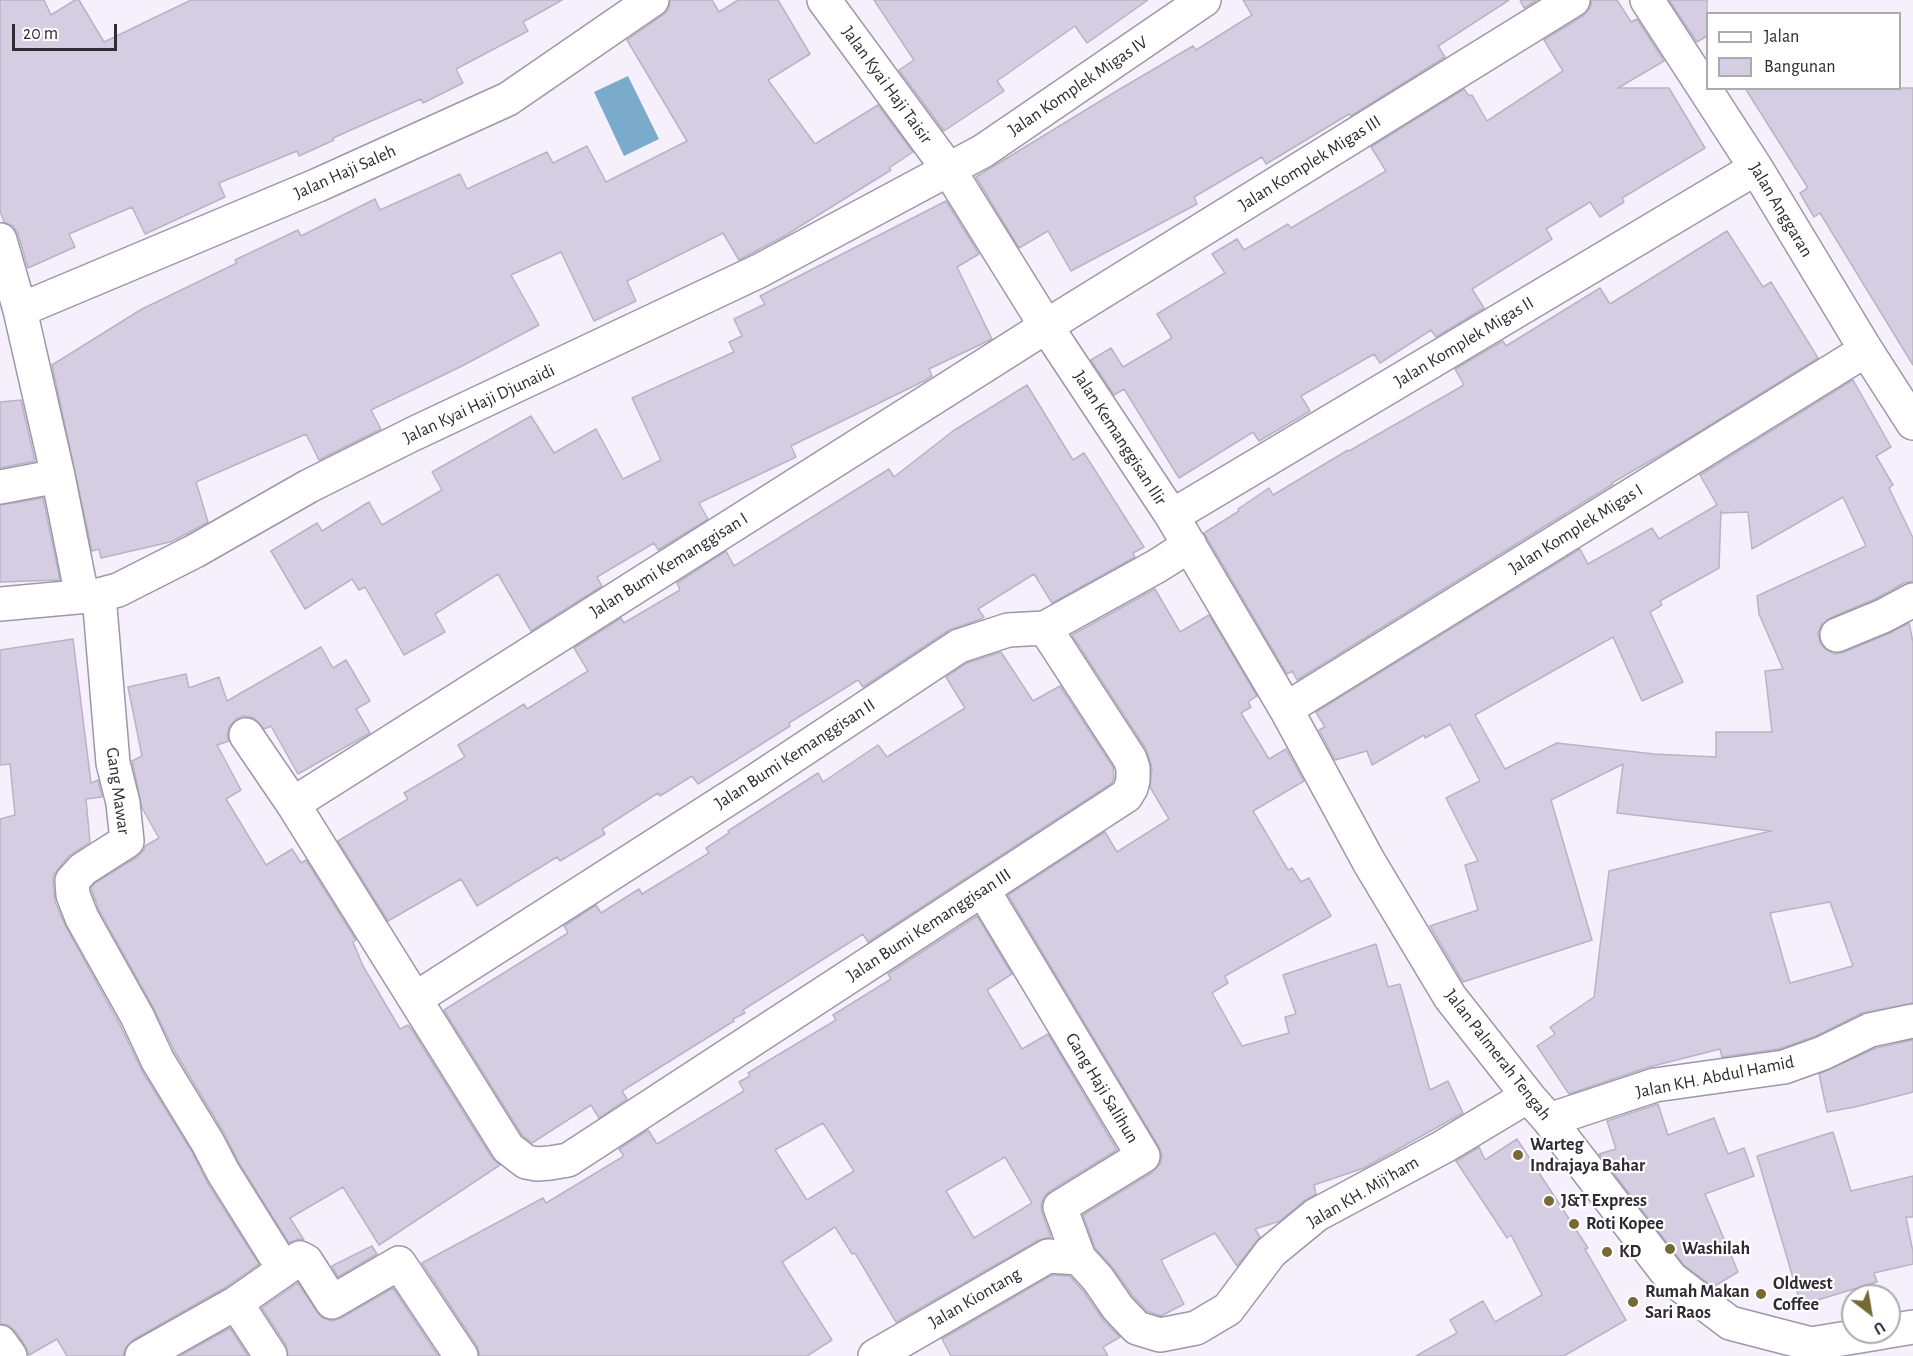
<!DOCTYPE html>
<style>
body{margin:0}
#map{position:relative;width:1913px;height:1356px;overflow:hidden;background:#f5f0fc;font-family:"Alegreya Sans",sans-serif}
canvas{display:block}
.legend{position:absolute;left:1706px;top:12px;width:195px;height:78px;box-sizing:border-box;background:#fff;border:2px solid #abaaad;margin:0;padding:8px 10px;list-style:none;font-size:18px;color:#2e2b32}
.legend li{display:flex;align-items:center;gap:12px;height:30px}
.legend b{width:30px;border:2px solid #abaaad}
.north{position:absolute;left:1841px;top:1284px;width:60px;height:60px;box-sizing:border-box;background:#fff;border:2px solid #abaaad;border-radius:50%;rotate:149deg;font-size:16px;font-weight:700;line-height:24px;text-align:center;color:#2e2b32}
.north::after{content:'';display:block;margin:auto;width:21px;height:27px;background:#766936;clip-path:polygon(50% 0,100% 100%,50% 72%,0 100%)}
.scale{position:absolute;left:12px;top:24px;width:105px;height:27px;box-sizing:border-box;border:3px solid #2e2b32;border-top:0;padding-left:8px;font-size:18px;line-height:21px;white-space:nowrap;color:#2e2b32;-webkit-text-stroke:4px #fff;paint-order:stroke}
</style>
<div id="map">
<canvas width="1913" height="1356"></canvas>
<ul class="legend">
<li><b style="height:8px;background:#fff"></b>Jalan</li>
<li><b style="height:16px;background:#d5cde1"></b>Bangunan</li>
</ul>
<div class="north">U</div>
<div class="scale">20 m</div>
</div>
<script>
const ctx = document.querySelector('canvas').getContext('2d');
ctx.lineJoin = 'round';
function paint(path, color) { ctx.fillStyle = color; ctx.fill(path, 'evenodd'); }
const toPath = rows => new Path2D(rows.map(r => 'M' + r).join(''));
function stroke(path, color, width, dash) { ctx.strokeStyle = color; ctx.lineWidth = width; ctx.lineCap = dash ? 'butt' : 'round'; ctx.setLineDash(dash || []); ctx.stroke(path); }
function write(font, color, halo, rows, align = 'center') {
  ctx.font = font + ' "Alegreya Sans",sans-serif'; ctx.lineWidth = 4.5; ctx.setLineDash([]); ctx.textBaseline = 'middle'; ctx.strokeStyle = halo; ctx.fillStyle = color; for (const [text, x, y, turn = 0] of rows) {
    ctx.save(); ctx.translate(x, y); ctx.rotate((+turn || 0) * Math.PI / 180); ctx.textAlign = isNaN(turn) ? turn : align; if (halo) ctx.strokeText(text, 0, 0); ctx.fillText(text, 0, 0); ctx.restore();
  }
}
paint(toPath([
 [628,76,659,139,624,156,594,92]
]), '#7babca');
const building = toPath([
 [0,0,44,0,51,15,75,0,79,0,104,42,191,0,562,0,523,22,528,31,456,69,463,83,423,103,421,99,333,138,334,140,299,156,297,151,219,183,225,197,145,234,132,207,69,234,75,247,28,268,18,234,13,226,4,222,0,211,0,0],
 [670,0,712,0,719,12,738,0,778,0,810,54,768,80,815,144,878,105,913,152,889,168,891,170,786,235,739,260,723,233,627,281,636,301,594,321,561,252,511,275,539,325,462,366,371,410,381,429,319,460,306,434,196,482,208,522,186,534,170,542,101,558,99,549,92,551,52,365,142,309,237,263,235,260,298,230,301,236,375,199,380,210,460,174,467,189,547,152,553,163,587,146,606,182,687,141,627,40,663,15,669,9,670,0],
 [874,0,1148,0,1087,43,1075,26,997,81,1004,91,944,131,899,70,914,60,874,0],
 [1243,0,1509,0,1438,46,1445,57,1351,116,1349,114,1266,164,1262,157,1194,197,1197,204,1071,271,1048,231,1019,248,976,177,1120,89,1193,46,1196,50,1252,15,1243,0],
 [1520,0,1537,0,1524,8,1520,0],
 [1592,0,1617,0,1631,22,1637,19,1664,61,1618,88,1669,88,1705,148,1622,198,1624,202,1600,217,1590,202,1546,229,1552,239,1472,289,1484,308,1436,337,1431,330,1380,363,1374,354,1301,396,1310,411,1259,441,1253,432,1179,478,1124,389,1114,395,1091,360,1111,348,1123,367,1172,338,1157,314,1225,273,1212,254,1237,239,1244,250,1288,224,1291,228,1386,171,1371,147,1464,89,1469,96,1472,95,1487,121,1563,71,1544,40,1583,16,1590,8,1592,0],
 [1669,0,1707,0,1707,36,1697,42,1669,0],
 [1745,88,1913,88,1913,365,1820,213,1814,217,1800,193,1808,188,1745,88],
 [946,201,979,254,957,267,992,339,929,369,932,376,924,381,791,446,796,457,699,503,708,519,658,550,654,543,597,577,602,586,531,631,498,574,435,614,445,632,404,655,365,587,359,590,352,579,305,609,271,551,317,523,322,531,369,502,382,525,442,490,432,472,531,416,554,453,596,429,623,479,661,460,632,398,734,352,729,342,742,336,734,319,765,304,760,296,946,201],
 [1727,231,1763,287,1771,282,1818,358,1681,443,1612,483,1613,484,1297,680,1292,671,1287,674,1204,533,1239,511,1238,509,1269,488,1273,495,1348,450,1349,451,1464,385,1455,369,1503,341,1506,346,1600,288,1610,304,1727,231],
 [1853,380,1891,447,1876,456,1893,485,1889,488,1913,538,1913,581,1904,583,1875,599,1830,618,1822,624,1818,633,1820,642,1825,649,1835,654,1844,652,1890,633,1909,623,1913,642,1913,1003,1862,1013,1816,1036,1779,1049,1722,1057,1720,1049,1649,1067,1569,1094,1537,1046,1555,1034,1550,1027,1594,997,1609,871,1771,831,1617,813,1623,764,1551,800,1592,940,1463,982,1430,926,1478,910,1465,865,1478,861,1446,798,1480,781,1450,724,1425,738,1424,735,1372,765,1367,751,1335,760,1319,730,1325,727,1316,712,1580,549,1588,564,1652,528,1659,539,1717,505,1700,475,1853,380],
 [1843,497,1866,546,1757,596,1759,614,1783,669,1765,671,1772,732,1716,732,1716,757,1654,754,1557,743,1505,769,1475,715,1613,637,1642,701,1683,682,1650,612,1662,605,1660,601,1719,568,1721,511,1722,513,1748,512,1752,549,1843,497],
 [1830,902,1853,966,1790,983,1770,913,1830,902],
 [1027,385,1073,460,1084,453,1144,547,1133,553,1135,557,1052,603,1034,574,978,609,984,617,981,619,949,630,863,687,858,680,789,723,790,726,698,784,692,776,660,796,658,793,602,829,605,834,560,861,557,857,477,906,461,879,388,921,338,841,408,799,404,793,465,757,458,745,524,704,527,709,588,671,574,648,621,618,624,623,680,590,677,583,726,551,734,566,889,469,894,477,953,431,1027,385],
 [21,400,35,461,0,468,0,402,21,400],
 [43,498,60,580,0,582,0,505,43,498],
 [1155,589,1180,632,1209,615,1257,696,1248,702,1251,707,1241,713,1269,759,1286,749,1304,781,1253,811,1288,870,1292,868,1301,882,1309,878,1331,916,1225,976,1228,983,1212,993,1242,1046,1289,1033,1285,1017,1296,1014,1283,975,1376,944,1388,987,1400,984,1430,1090,1448,1081,1463,1113,1364,1168,1314,1185,1316,1194,1304,1201,1280,1221,1255,1229,1260,1237,1237,1266,1215,1233,1161,1260,1184,1304,1161,1316,1147,1311,1133,1296,1113,1268,1095,1248,1083,1215,1153,1172,1160,1164,1162,1155,1159,1147,1008,895,1105,832,1117,852,1169,819,1150,787,1152,768,1146,749,1072,635,1155,589],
 [73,639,91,783,98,780,102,797,86,799,90,842,69,856,54,874,53,882,55,902,66,927,120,1025,142,1071,192,1152,207,1182,259,1264,226,1287,133,1340,126,1347,123,1356,67,1356,57,1339,29,1355,25,1345,15,1331,8,1325,0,1324,0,819,15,815,10,764,0,765,0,650,73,639],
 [321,647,333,668,346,660,370,701,356,709,370,733,298,774,271,726,264,729,254,718,244,716,236,719,229,727,227,736,229,741,217,745,241,790,226,799,266,865,292,849,301,863,306,860,356,940,353,942,363,966,400,1029,408,1025,412,1030,492,1158,500,1165,379,1245,343,1187,290,1218,304,1240,298,1239,289,1243,239,1163,224,1133,175,1052,153,1007,99,910,92,891,91,888,95,883,137,857,144,850,145,846,159,838,142,808,132,761,142,756,128,687,186,674,189,688,219,677,227,701,321,647],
 [1001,652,1033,701,1060,686,1113,767,1114,778,1112,783,868,942,863,934,743,1010,745,1013,733,1019,734,1021,622,1091,627,1099,599,1118,591,1105,532,1143,522,1135,444,1010,568,933,564,926,596,905,601,913,639,889,642,894,709,853,706,848,729,833,728,831,818,773,823,782,878,745,887,757,965,708,946,677,967,663,1001,652],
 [977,916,1012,974,987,990,1022,1049,1048,1034,1117,1150,1050,1191,1044,1197,1041,1205,1042,1213,1051,1237,1039,1240,896,1322,855,1253,852,1254,835,1227,782,1262,832,1340,807,1356,480,1356,477,1346,422,1263,543,1198,546,1203,624,1156,619,1149,648,1130,657,1144,744,1091,739,1082,750,1076,748,1073,836,1020,833,1015,891,979,888,974,977,916],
 [823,1123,854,1171,807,1200,775,1150,823,1123],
 [1005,1157,1032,1203,974,1238,946,1191,1005,1157],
 [1913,1040,1913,1092,1855,1107,1827,1112,1819,1074,1876,1048,1913,1040],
 [1658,1104,1668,1135,1714,1118,1728,1154,1744,1148,1754,1176,1705,1194,1738,1272,1713,1287,1684,1265,1599,1154,1616,1149,1607,1121,1658,1104],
 [1833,1132,1851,1191,1913,1176,1913,1217,1906,1217,1913,1252,1913,1264,1874,1273,1877,1282,1801,1305,1757,1156,1833,1132],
 [1517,1139,1588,1248,1585,1249,1626,1320,1564,1356,1416,1356,1457,1333,1450,1320,1483,1301,1495,1322,1542,1295,1511,1235,1507,1238,1456,1161,1479,1147,1485,1160,1517,1139],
 [372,1246,377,1254,338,1277,332,1266,372,1246],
 [1052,1275,1070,1276,1083,1291,1104,1321,1120,1337,1103,1347,1108,1356,951,1356,942,1339,1052,1275],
 [298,1283,317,1312,323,1318,332,1321,341,1318,393,1288,438,1356,288,1356,286,1345,262,1308,298,1283],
 [230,1328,248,1356,180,1356,230,1328]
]);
paint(building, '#d5cde1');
stroke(building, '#bab2c5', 1.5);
const minor = toPath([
 [824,0,949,170,1046,326,1172,516,1286,709,1369,862,1450,997,1528,1096,1549,1120,1671,1278,1730,1323,1811,1344,1884,1332],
 [1647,0,1756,168,1866,350,1913,423],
 [0,240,20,310,58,476,82,596],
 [20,310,318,185,508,99,652,0],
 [0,487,58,476],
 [1172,516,1756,168],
 [99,595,113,763,123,803,127,841,83,869,72,881,73,895,82,918,137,1016,158,1061,208,1143,223,1172,278,1260,279,1273,236,1303,142,1356],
 [0,604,99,595,118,590,195,551,309,486,413,434,759,271,983,151,1204,0],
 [1837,635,1883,616,1913,600],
 [1286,709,1866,350],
 [246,735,293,804,508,1148,526,1162,537,1164,550,1163,568,1160,1126,796,1131,788,1133,780,1133,768,1130,759,1045,628],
 [293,804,1061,317,1573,0],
 [983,890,1143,1156,1060,1207,1079,1258,1098,1279,1118,1308,1137,1328,1160,1335,1196,1328,1228,1309,1271,1252,1316,1215,1443,1147,1528,1096],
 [415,999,751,784,959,646,1008,630,1045,628,1157,566,1190,545],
 [1549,1120,1655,1085,1784,1067,1823,1053,1870,1030,1913,1021],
 [279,1273,300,1258,306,1261,332,1302,399,1263,461,1356],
 [236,1303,270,1355],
 [1889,1331,1913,1327],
 [0,1342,10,1356],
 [875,1356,1048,1256,1079,1258]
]);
stroke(minor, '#9e96a9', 36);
stroke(minor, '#fff', 33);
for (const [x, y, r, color] of [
 [1518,1155,6,"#766936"],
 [1549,1201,6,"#766936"],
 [1574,1224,6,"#766936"],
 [1670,1249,6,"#766936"],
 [1607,1252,6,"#766936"],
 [1761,1294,6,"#766936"],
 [1633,1302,6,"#766936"]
]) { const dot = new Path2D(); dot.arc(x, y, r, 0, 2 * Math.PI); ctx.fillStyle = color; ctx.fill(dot); stroke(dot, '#fff', 2); }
write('18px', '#2e2b32', '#fff', [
 ["Jalan Kyai Haji Taisir",887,85,54],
 ["Jalan Komplek Migas IV",1078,86,-34],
 ["Jalan Komplek Migas III",1310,163,-32],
 ["Jalan Haji Saleh",345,172,-24],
 ["Jalan Anggaran",1781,210,59],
 ["Jalan Komplek Migas II",1464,342,-31],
 ["Jalan Kyai Haji Djunaidi",479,404,-25],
 ["Jalan Kemanggisan Ilir",1120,438,57],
 ["Jalan Komplek Migas I",1576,529,-32],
 ["Jalan Bumi Kemanggisan I",669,565,-32],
 ["Jalan Bumi Kemanggisan II",795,754,-33],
 ["Gang Mawar",118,791,82],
 ["Jalan Bumi Kemanggisan III",929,925,-33],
 ["Jalan Palmerah Tengah",1498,1055,52],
 ["Jalan KH. Abdul Hamid",1715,1077,-11],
 ["Gang Haji Salihun",1102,1088,59],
 ["Jalan KH. Mij'ham",1363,1192,-30],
 ["Jalan Kiontang",975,1298,-30]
]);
write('bold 18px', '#2e2b32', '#fff', [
 ["Warteg",1530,1145],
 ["Indrajaya Bahar",1530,1166],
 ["J&T Express",1561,1201],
 ["Roti Kopee",1586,1224],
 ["Washilah",1682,1249],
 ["KD",1619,1252],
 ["Oldwest",1773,1284],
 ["Coffee",1773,1305],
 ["Rumah Makan",1645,1292],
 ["Sari Raos",1645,1313]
], 'left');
</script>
